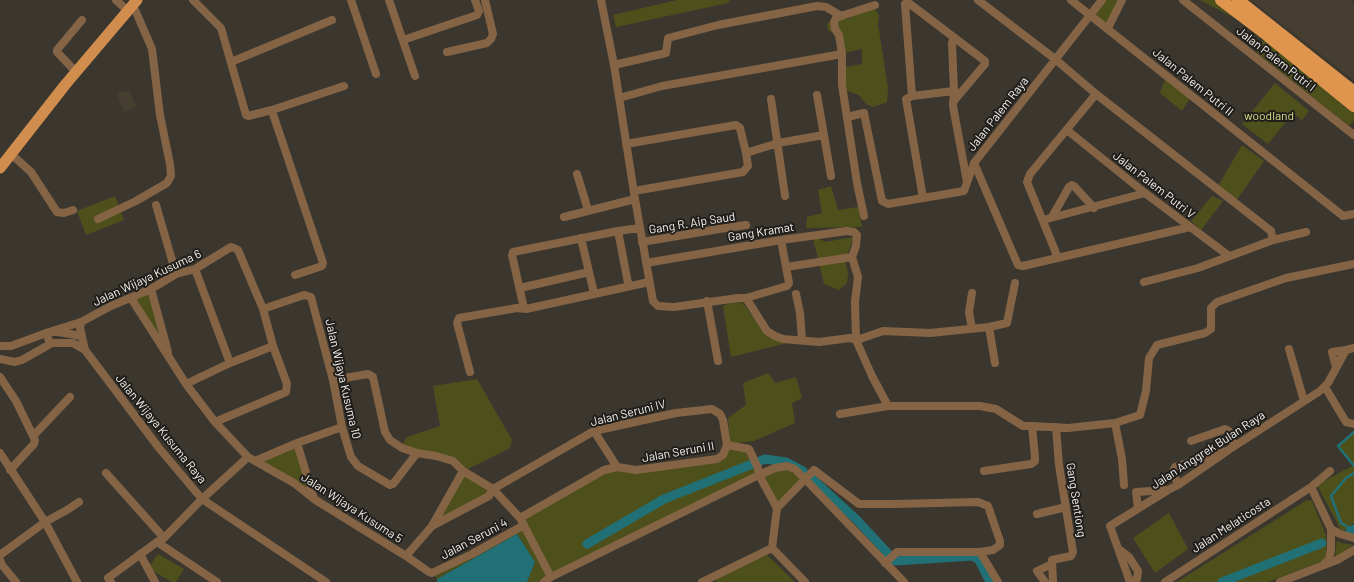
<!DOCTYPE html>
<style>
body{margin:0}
canvas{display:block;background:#3b372f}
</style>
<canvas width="1354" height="582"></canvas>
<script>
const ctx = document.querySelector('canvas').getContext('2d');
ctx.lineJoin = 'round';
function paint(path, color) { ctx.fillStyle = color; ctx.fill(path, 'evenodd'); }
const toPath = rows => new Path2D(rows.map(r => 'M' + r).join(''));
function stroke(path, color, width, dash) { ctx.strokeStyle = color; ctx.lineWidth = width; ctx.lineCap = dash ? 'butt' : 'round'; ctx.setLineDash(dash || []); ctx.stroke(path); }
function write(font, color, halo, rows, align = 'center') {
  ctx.font = font + ' Barlow,sans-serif'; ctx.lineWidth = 4; ctx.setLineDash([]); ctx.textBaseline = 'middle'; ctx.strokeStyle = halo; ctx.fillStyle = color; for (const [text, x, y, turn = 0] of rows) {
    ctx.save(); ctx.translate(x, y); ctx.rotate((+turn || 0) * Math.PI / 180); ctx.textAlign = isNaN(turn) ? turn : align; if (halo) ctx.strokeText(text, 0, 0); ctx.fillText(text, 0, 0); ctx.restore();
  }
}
paint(toPath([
 [1251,0,1350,0,1354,3,1354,80],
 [130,90,136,107,124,112,117,93]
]), '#463e31');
paint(toPath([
 [677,0,730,0,728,3,616,27,613,15],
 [1102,0,1122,0,1108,28,1090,15],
 [1200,0,1238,0,1354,92,1354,120,1349,126,1256,52,1267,35],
 [872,5,879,15,878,24,888,88,887,102,873,107,866,104,859,95,845,90,845,67,862,64,862,49,844,53,840,34,828,31,827,24,836,16,848,19],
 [1165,79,1190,98,1182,111,1160,93],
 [1275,83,1309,111,1302,120,1293,113,1268,144,1242,124],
 [1242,145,1264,161,1236,201,1218,186],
 [831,186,838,210,858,207,862,227,806,228,807,217,822,213,818,190],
 [115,196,124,220,86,235,77,211],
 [1212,196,1223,201,1201,230,1191,221],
 [854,237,845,261,848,273,847,283,839,290,824,284,813,238,818,238,825,242],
 [151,289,170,361,131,298],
 [742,302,768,337,787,343,731,357,723,306,730,303],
 [768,373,775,383,796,377,802,398,792,403,795,423,754,441,730,444,728,418,746,405,743,383],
 [477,379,512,440,510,448,464,471,493,489,489,496,432,526,463,471,453,461,401,447,407,437,440,426,433,386],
 [1354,433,1354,523,1342,532,1317,485,1354,465,1338,446],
 [297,443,314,499,255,461],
 [727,445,745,447,759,475,787,466,806,480,777,508,759,476,544,582,527,582,535,562,517,534,437,579,432,573,523,525,520,518,604,469,636,470,717,459],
 [1307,500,1312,501,1326,535,1327,554,1323,561,1268,582,1177,582],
 [1169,513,1188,549,1155,573,1133,538],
 [1337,541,1341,543,1353,545,1340,554,1335,556],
 [158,554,184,569,176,582,172,582,148,568],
 [767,555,795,582,717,582,715,578]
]), '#4e501c');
paint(toPath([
 [517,534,535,562,527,582,437,582,437,579]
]), '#217075');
stroke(toPath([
 [1354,432,1338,446,1354,466],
 [1353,530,1341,523,1331,496,1346,478,1354,473]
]), '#217075', 2.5);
stroke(toPath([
 [808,475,856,519,895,561,973,556,979,560,990,582],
 [1350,531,1354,529],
 [587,544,664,499,765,459,786,462,803,471],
 [1222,582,1322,543]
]), '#217075', 9);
stroke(toPath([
 [116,0,128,11],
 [193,0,221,28,246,115,248,116,272,110,273,114,323,263,322,266,295,275],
 [351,0,376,74],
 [389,0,415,76],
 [601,0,614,65,635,199,653,301,658,306,674,307,738,298,746,298,767,331,775,336,783,339,819,342,850,338,856,340,872,376,888,406,980,406,996,409,1023,426,1032,426,1068,428,1115,423,1140,415,1146,391,1149,358,1157,345,1205,333,1211,329,1211,308,1217,302,1286,278,1354,264],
 [978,0,1055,59,1096,94,1271,231,1273,240,1198,268,1144,282],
 [1071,0,1343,216,1354,214],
 [1183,0,1354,135],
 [1108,28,1122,0],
 [954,37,952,43,954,91,953,106,967,182],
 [403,40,477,15,479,11,475,0],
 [447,52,487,43,491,39,493,34,485,0],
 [231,62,332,20],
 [614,65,666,53,668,38,718,25,817,6,826,7,841,16],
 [76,72,57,52,57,50,82,20],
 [817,95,831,176],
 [912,96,954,91],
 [619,98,662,86,842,54],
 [771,99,785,196],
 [272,110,344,86],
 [847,117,864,113,882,201,888,204,964,191,974,163,1102,0],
 [1067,130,1145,193,1229,256],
 [626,144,736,125,740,128,746,153,748,166,743,172,634,191],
 [746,153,778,143,824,135],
 [11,154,31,172,57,212,64,213,73,210],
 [974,163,1018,265,1023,266,1190,227],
 [577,174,588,210],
 [923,198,906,99,912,96,905,4,910,4,985,61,985,64,953,102],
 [156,205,176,274],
 [864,216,857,183,842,85,842,54,839,35,835,29,834,22,836,18,841,16,875,5],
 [564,217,635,199],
 [1052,217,1069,187,1072,185,1074,186,1094,208],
 [98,219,136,201,167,183,171,176,170,164,160,115,152,49,133,5],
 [1043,220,1145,193],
 [618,231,628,283],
 [581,238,593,289],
 [781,240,786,267],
 [1273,240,1306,232],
 [642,242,719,229,746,225],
 [852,257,858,277,855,302,856,340],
 [1058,258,1027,182,1030,174,1096,94],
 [646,263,781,240,847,231,854,232,857,235,856,246,852,257],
 [195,269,230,363],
 [520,288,589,272],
 [151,289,168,352],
 [972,293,969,312,972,328],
 [796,294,800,313,802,340],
 [131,298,186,384,215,422,248,457,255,461,297,443,342,427],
 [746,298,787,286,789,283,786,267,852,257],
 [707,301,718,361],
 [523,304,512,255,513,252,618,231,640,228],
 [263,309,304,295,311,297,333,380,342,427,351,457,358,466,390,485,393,484,417,453],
 [81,322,80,328,85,350,159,448,202,499,326,582],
 [989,327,995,363],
 [857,340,883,331,930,333,989,327,1007,323,1015,283],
 [50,343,46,333,81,322,111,306,151,289,176,274,195,269,231,247,234,248,238,250,263,309,273,346,287,384,286,392,215,422],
 [0,346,11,346,49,332,59,332,81,336],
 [1289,349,1304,401],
 [0,359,15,362,22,360,52,343,73,343,85,350],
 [1336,367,1332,352,1346,350],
 [470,372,457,323,459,318,517,308,526,309,649,282],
 [0,377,16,401,35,440,34,444,10,470],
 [333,380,368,374,373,377,385,432,390,440,402,448,417,453,436,456,453,461,463,471,493,489,520,518,551,577],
 [186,384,230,363,273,346],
 [1325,387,1346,422,1354,424],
 [840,414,888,406],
 [1115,423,1122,459,1124,485],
 [594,431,617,467],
 [34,435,70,397],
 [1191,441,1225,429,1229,431,1234,446],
 [297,443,314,499],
 [0,453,45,522,77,582],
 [255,461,294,483,314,499,406,556,429,572,432,573,472,554,524,525],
 [984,471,1031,464,1035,461,1035,457,1032,426],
 [106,473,164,538],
 [1178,485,1173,471,1175,467,1223,451],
 [1311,487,1331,529],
 [777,508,814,470,859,504,894,504,978,502,988,506,1000,541,1000,545,993,550,980,552,897,552,885,563],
 [1138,508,1136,492,1166,490],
 [1037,514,1066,507],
 [520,518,604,470,617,467,636,470,717,459,723,455,727,445],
 [432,526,489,496,493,489,594,431,676,413,712,409,720,414,723,420,727,445],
 [157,542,217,582],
 [772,548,805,582],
 [1120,550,1129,557,1138,571,1137,579,1131,582],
 [980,552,998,582],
 [140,554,155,582],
 [0,555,45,522,67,510,79,502],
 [406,556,432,526,463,471],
 [0,560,2,565,16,582],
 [1324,564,1329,559,1331,550,1331,529,1340,534,1354,538],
 [111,582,108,578,157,542,164,538,202,499,248,457],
 [544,582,551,577,759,475,775,468,787,466,795,469,806,480,904,582],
 [702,582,772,548,777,508,759,475,758,468,749,449,727,445],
 [1045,582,1037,571,1052,564],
 [1053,582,1052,560,1071,556,1073,552,1059,465,1056,427],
 [1130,582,1110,526,1168,490,1178,485,1230,449,1320,391,1328,383,1346,350,1354,348],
 [1165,582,1311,487,1330,471],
 [1280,582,1337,560,1354,550]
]), '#856446', 8);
stroke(toPath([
 [0,168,65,85,137,0]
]), '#d08d4e', 11);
stroke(toPath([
 [1221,0,1267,35,1354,106],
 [1238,0,1354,92]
]), '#df954e', 12);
write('12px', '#f4f1ec', '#201e1b', [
 ["Jalan Palem Putri I",1276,59,38],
 ["Jalan Palem Putri II",1193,82,39],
 ["Jalan Palem Raya",998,114,-52],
 ["Jalan Palem Putri V",1154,185,38],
 ["Gang R. Aip Saud",692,223,-9],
 ["Gang Kramat",761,232,-9],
 ["Jalan Wijaya Kusuma 6",147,278,-25],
 ["Jalan Wijaya Kusuma 10",343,379,77],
 ["Jalan Seruni IV",628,413,-14],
 ["Jalan Wijaya Kusuma Raya",161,429,51],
 ["Jalan Anggrek Bulan Raya",1208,450,-33],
 ["Jalan Seruni II",678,452,-10],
 ["Gang Sentiong",1076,500,81],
 ["Jalan Wijaya Kusuma 5",352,508,33],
 ["Jalan Melaticosta",1231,525,-33],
 ["Jalan Seruni 4",474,539,-28]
]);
write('12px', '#dade8c', '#201e1b', [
 ["woodland",1269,116]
]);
</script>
